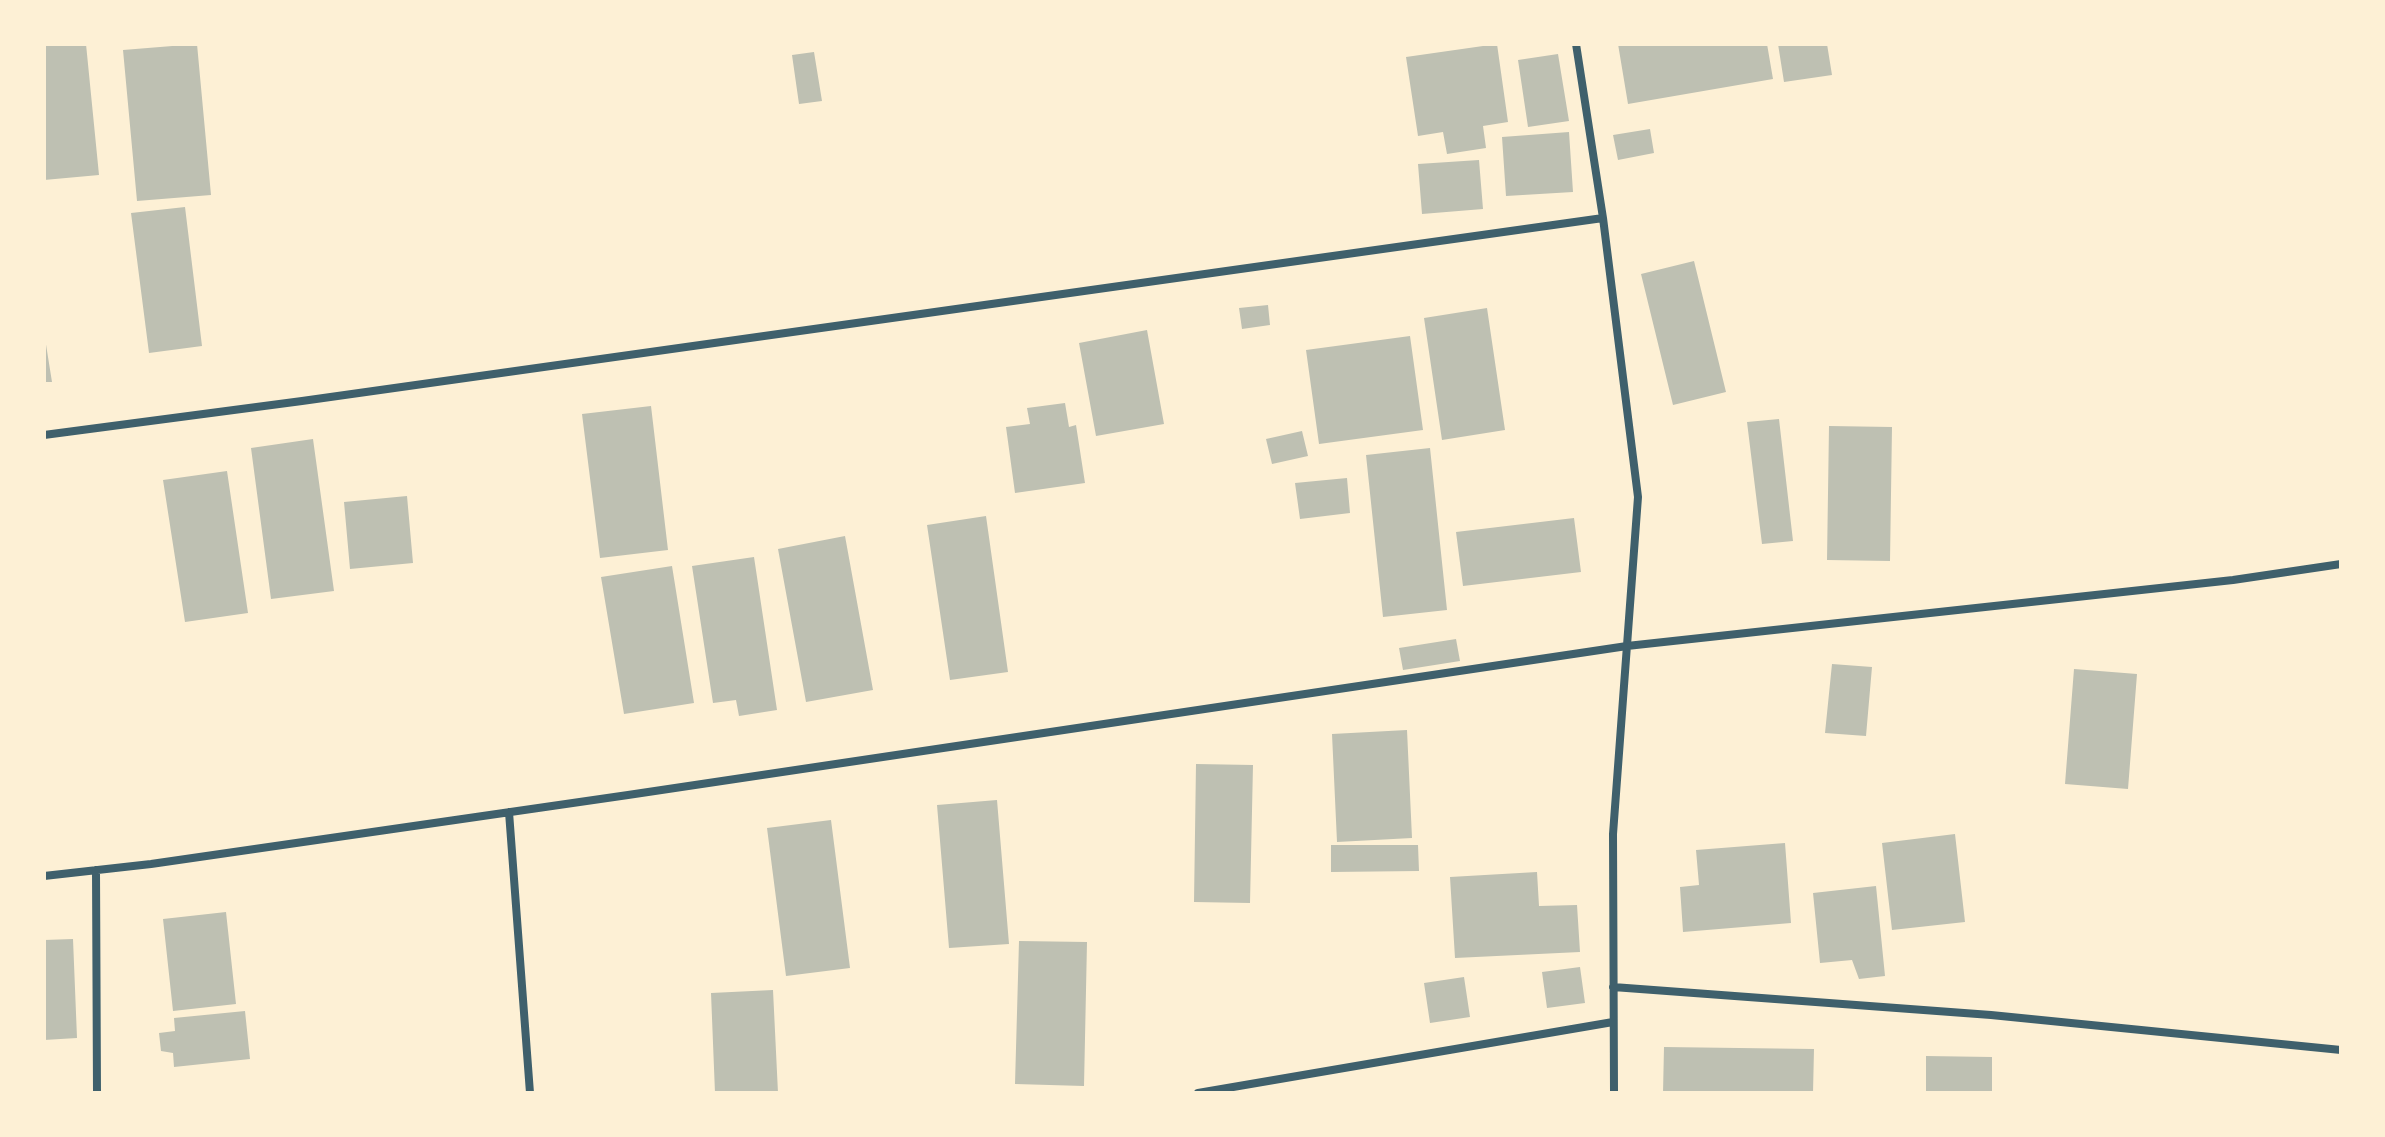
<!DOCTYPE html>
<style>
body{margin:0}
#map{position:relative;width:2385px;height:1137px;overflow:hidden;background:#fdf0d5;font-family:Georgia,serif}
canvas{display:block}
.frame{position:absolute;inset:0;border:46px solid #fdf0d5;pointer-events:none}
</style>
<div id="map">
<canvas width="2385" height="1137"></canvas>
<div class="frame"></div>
</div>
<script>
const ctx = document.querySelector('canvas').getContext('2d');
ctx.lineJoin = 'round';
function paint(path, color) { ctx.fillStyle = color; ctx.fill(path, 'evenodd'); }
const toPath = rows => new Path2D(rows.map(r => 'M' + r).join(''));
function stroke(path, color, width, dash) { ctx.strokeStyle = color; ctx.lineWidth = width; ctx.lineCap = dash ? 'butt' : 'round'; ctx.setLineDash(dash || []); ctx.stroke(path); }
paint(toPath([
 [44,44,86,44,99,175,44,180],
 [197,44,211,195,137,201,123,50],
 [1497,44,1508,122,1483,126,1486,148,1447,154,1443,132,1418,136,1406,57],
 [1618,44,1767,44,1773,79,1628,104],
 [1778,44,1827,44,1832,75,1784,82],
 [814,52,822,101,799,104,792,55],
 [1558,54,1569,121,1528,127,1518,60],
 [1650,129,1654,153,1618,160,1613,135],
 [1569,132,1573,192,1506,196,1502,137],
 [1479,160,1483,209,1422,214,1418,164],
 [185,207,202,346,149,353,131,213],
 [1694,261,1726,392,1673,405,1641,274],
 [1268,305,1270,325,1242,329,1239,308],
 [1487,308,1505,430,1442,440,1424,318],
 [1147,330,1164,424,1096,436,1079,343],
 [44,332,52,382,44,382],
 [1410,336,1423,430,1319,444,1306,350],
 [1065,403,1069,427,1076,425,1085,483,1015,493,1006,427,1030,424,1027,408],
 [651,406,668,550,600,558,582,414],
 [1779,419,1793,541,1762,544,1747,422],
 [1829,426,1892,427,1890,561,1827,560],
 [1302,431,1308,456,1272,464,1266,439],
 [313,439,334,591,271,599,251,448],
 [1430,448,1447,610,1383,617,1366,455],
 [227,471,248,613,185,622,163,480],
 [1347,478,1350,513,1300,519,1295,483],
 [407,496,413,563,350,569,344,502],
 [986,516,1008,672,950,680,927,525],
 [1574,518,1581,572,1463,586,1456,532],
 [845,536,873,690,806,702,778,549],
 [754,557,777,710,739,716,736,700,713,703,692,566],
 [672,566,694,703,624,714,601,577],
 [1456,639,1460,661,1403,670,1399,648],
 [1832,664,1872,667,1866,736,1825,733],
 [2074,669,2137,674,2128,789,2065,784],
 [1407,730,1412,838,1337,842,1332,734],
 [1196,764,1253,765,1250,903,1194,902],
 [997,800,1009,944,949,948,937,805],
 [831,820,850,968,786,976,767,828],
 [1955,834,1965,922,1892,930,1882,843],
 [1785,843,1791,923,1683,932,1680,887,1699,885,1696,850],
 [1331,845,1418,845,1419,871,1331,872],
 [1537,872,1539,906,1577,905,1580,952,1455,958,1450,877],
 [1876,886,1885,976,1859,979,1852,960,1820,963,1813,893],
 [226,912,236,1004,173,1011,163,919],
 [73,939,77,1038,44,1040,44,940],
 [1019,941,1087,942,1084,1086,1015,1084],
 [1580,967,1585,1003,1547,1008,1542,972],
 [1464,977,1470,1017,1430,1023,1424,983],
 [773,990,778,1093,715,1093,711,993],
 [245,1011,250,1059,174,1067,173,1053,161,1051,159,1033,175,1031,174,1018],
 [1664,1047,1814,1049,1813,1093,1663,1093],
 [1926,1056,1992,1057,1992,1093,1926,1093]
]), '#bec0b2');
stroke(toPath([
 [1576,44,1603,218,1638,497,1613,834,1614,1093],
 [44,435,302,401,1603,218],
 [509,812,530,1093],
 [96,870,97,1093],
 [44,876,151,864,628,795,1627,646,2233,580,2341,564],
 [1613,987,1991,1015,2341,1050],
 [1198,1093,1613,1022]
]), '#3f606c', 8);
</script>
